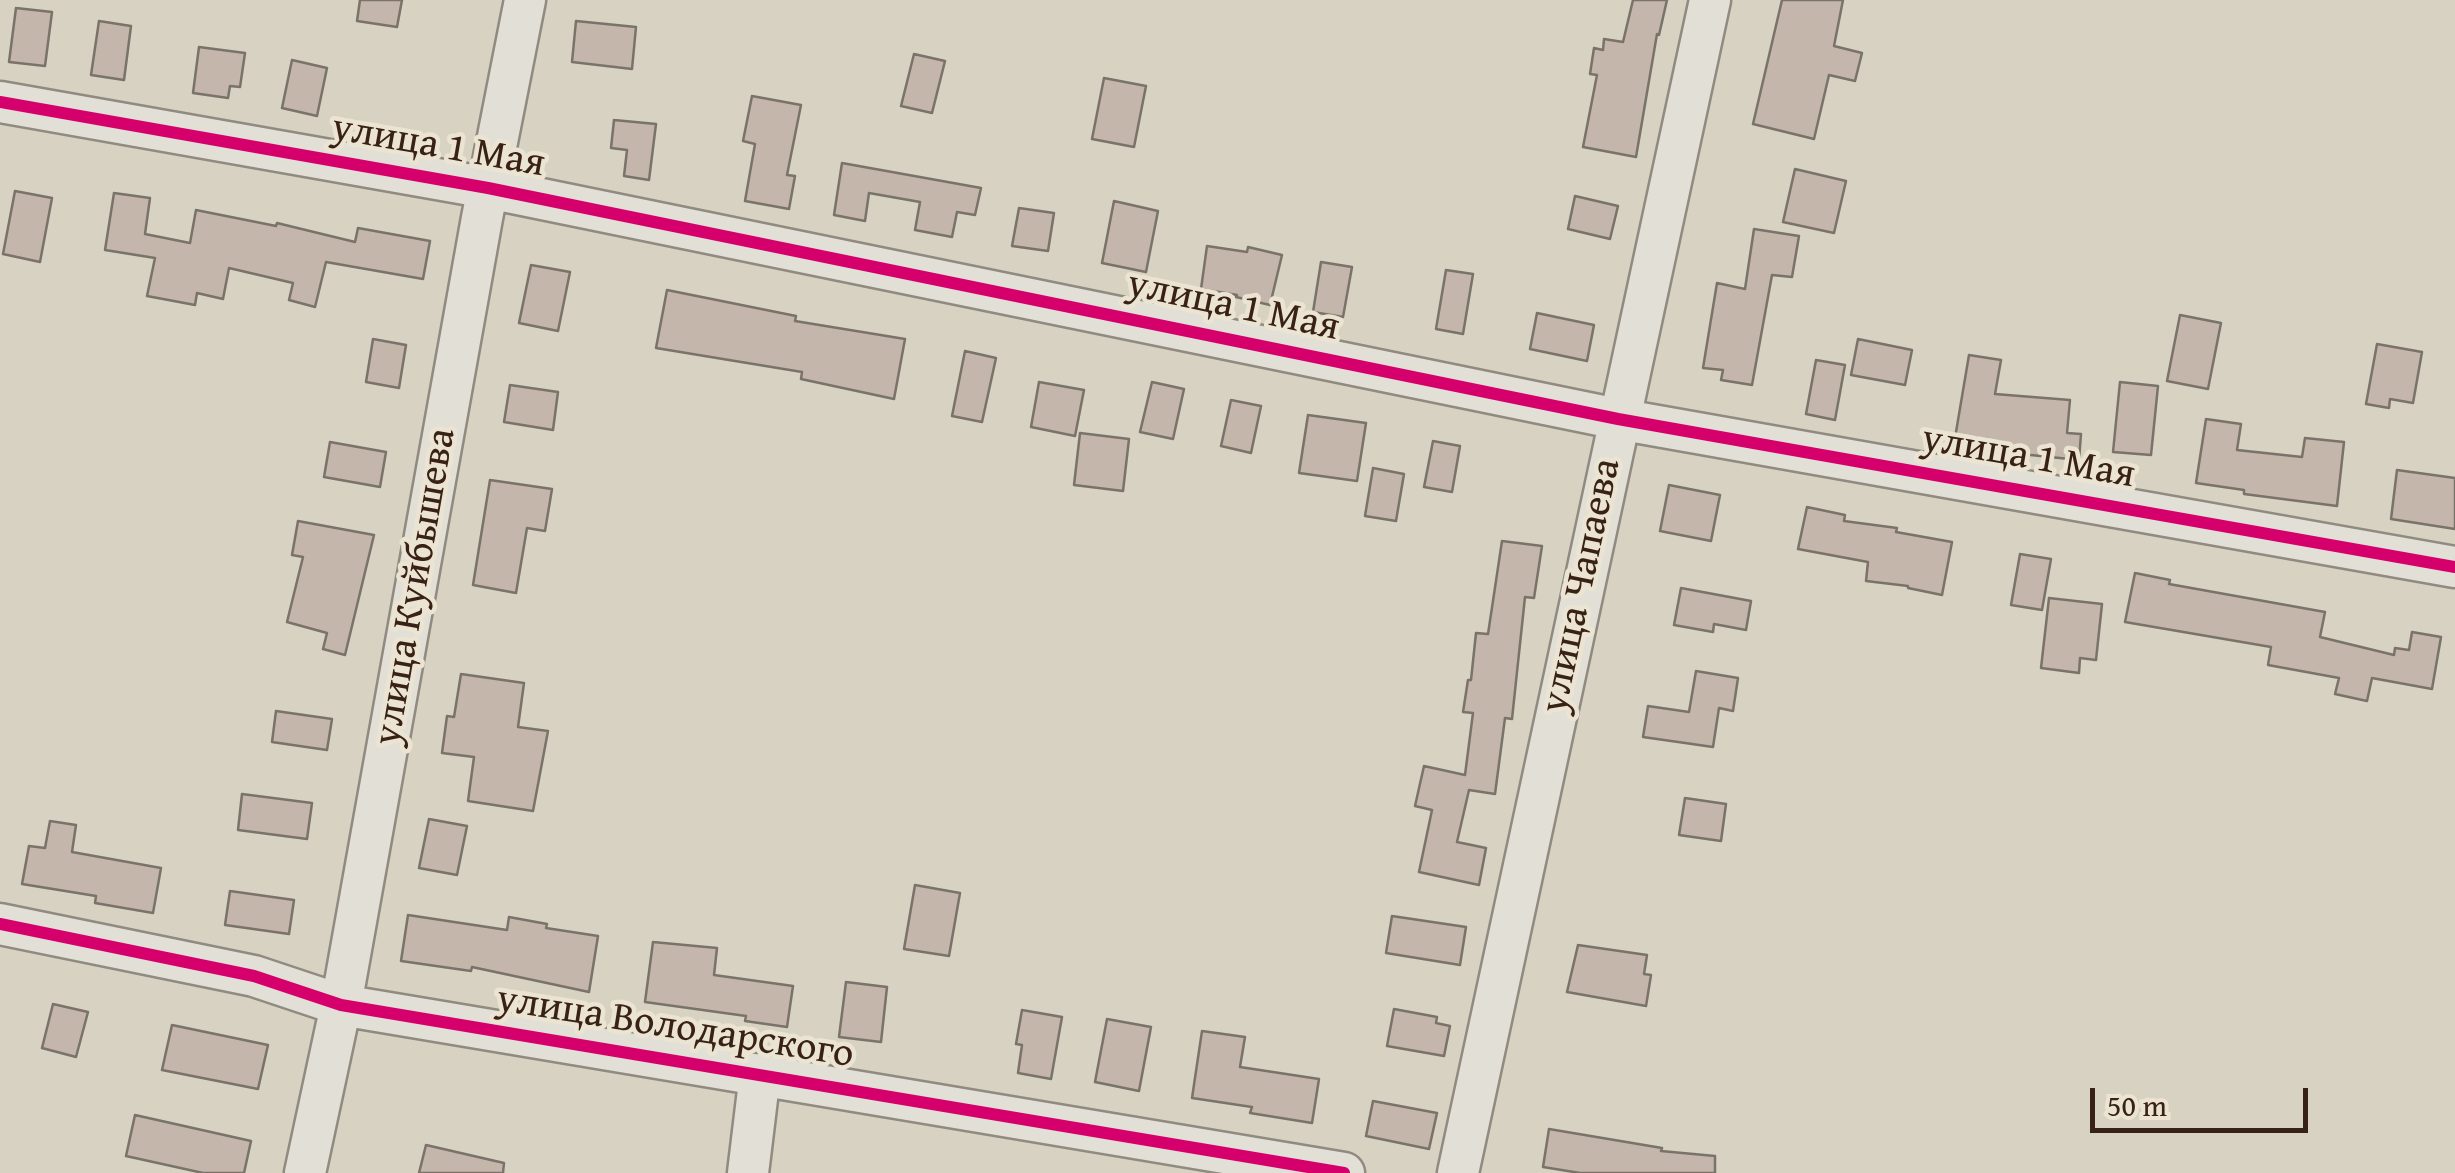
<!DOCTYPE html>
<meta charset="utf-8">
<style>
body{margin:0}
#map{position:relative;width:2455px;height:1173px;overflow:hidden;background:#d8d2c2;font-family:"Gentium Book Plus",serif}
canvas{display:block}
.scale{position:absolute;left:2090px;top:1088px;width:218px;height:45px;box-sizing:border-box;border:5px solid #382116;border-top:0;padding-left:12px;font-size:30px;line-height:35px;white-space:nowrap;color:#382116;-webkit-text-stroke:8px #ece4d2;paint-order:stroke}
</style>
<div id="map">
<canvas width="2455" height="1173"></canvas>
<div class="scale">50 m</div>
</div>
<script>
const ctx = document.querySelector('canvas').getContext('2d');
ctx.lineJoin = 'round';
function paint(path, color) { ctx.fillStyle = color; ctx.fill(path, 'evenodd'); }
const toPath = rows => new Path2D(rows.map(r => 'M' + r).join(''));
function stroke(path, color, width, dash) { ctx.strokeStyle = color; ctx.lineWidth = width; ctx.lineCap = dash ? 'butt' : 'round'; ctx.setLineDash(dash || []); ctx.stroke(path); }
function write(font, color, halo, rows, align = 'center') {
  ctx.font = font + ' "Gentium Book Plus",serif'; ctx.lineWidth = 9; ctx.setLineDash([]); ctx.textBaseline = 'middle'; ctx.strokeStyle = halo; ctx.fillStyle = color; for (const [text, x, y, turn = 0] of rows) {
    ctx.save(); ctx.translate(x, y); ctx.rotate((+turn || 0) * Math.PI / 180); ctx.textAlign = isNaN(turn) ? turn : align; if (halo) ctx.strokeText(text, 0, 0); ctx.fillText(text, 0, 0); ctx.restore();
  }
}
const building = toPath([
 [360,0,402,0,397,27,357,21,360,0],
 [1633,0,1667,0,1659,35,1657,34,1636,157,1583,147,1597,75,1590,74,1594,48,1603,50,1604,39,1623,42,1633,0],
 [1782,0,1843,0,1834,46,1862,53,1855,81,1829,75,1814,139,1753,124,1782,0],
 [16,8,52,12,45,66,9,62,16,8],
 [99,21,131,26,124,80,91,75,99,21],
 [576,21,636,27,632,69,572,62,576,21],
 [199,47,245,53,240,87,230,86,228,98,193,93,199,47],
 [914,54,945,61,932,113,901,106,914,54],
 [292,60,327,68,317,116,282,108,292,60],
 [1104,78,1146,86,1134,147,1092,139,1104,78],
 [752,96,801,105,787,175,795,176,789,209,745,201,755,144,743,141,752,96],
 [614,120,656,124,649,180,624,176,627,150,611,148,614,120],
 [842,163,981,188,975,215,957,212,952,237,915,230,920,202,869,193,865,221,834,215,842,163],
 [1795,169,1846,181,1834,233,1783,222,1795,169],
 [15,191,52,198,40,262,3,254,15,191],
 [114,193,150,198,145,234,190,243,196,210,276,226,277,223,355,242,358,228,430,241,423,279,326,262,315,307,289,300,293,283,229,268,223,299,197,293,195,305,147,296,155,258,105,250,114,193],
 [1575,196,1618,206,1610,239,1568,229,1575,196],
 [1114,201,1158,211,1146,272,1102,263,1114,201],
 [1019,208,1054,213,1048,251,1012,246,1019,208],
 [1754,229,1799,236,1792,277,1772,275,1752,385,1721,380,1723,370,1703,368,1717,283,1745,289,1754,229],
 [1207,246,1247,252,1248,247,1282,255,1270,305,1236,297,1237,295,1201,289,1207,246],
 [1321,262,1352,267,1343,317,1313,312,1321,262],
 [531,265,570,272,558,331,519,323,531,265],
 [1446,270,1473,274,1463,334,1436,329,1446,270],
 [667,290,796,316,795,321,905,339,894,399,801,379,802,372,656,348,667,290],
 [1537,313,1594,325,1587,361,1530,349,1537,313],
 [2180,315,2221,323,2208,389,2167,381,2180,315],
 [373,339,406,345,399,388,366,382,373,339],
 [1858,339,1912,350,1905,385,1851,375,1858,339],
 [2377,344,2422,352,2413,403,2390,399,2389,408,2366,404,2377,344],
 [965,351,996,358,982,422,952,416,965,351],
 [1969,355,2001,360,1995,394,2070,400,2067,433,2081,434,2079,460,2021,454,2022,448,1955,438,1969,355],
 [1816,360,1845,365,1835,420,1806,414,1816,360],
 [1039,382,1084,390,1075,436,1031,427,1039,382],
 [1152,382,1184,389,1173,439,1140,432,1152,382],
 [2120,382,2158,386,2151,455,2113,452,2120,382],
 [510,385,558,392,553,430,504,422,510,385],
 [1231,400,1261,406,1251,453,1221,446,1231,400],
 [1308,415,1366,423,1357,481,1299,473,1308,415],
 [2206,419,2241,424,2237,450,2302,457,2305,438,2344,442,2337,506,2244,494,2244,490,2196,483,2206,419],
 [1080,433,1129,439,1123,491,1074,485,1080,433],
 [1433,441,1460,446,1452,492,1424,487,1433,441],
 [330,442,386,452,380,487,324,477,330,442],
 [1373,468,1404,474,1396,521,1365,516,1373,468],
 [2397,470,2455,478,2455,529,2391,519,2397,470],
 [490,480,552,489,545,531,527,528,516,593,473,585,490,480],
 [1669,485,1720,495,1711,541,1660,531,1669,485],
 [1807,507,1845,515,1844,521,1897,528,1896,532,1952,542,1942,595,1908,588,1908,586,1866,581,1868,562,1798,549,1807,507],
 [298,521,374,535,345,655,323,649,327,633,287,622,303,557,292,555,298,521],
 [1502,541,1542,546,1534,598,1525,597,1512,719,1505,718,1495,794,1469,790,1457,842,1486,848,1479,885,1419,872,1432,810,1415,806,1424,766,1465,775,1473,713,1463,712,1468,680,1471,680,1476,633,1488,634,1502,541],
 [2020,554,2051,559,2042,610,2011,605,2020,554],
 [2135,573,2170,580,2169,584,2325,612,2320,637,2394,655,2395,648,2409,650,2412,632,2441,637,2432,689,2372,678,2367,701,2335,694,2339,678,2268,665,2271,647,2125,622,2135,573],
 [1681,588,1751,601,1746,630,1714,624,1713,632,1674,625,1681,588],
 [2049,598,2102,604,2096,660,2080,658,2079,673,2041,668,2049,598],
 [1696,671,1738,678,1733,711,1719,708,1713,747,1643,737,1648,706,1689,712,1696,671],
 [461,674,524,683,518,727,548,731,533,811,468,801,474,757,442,753,447,716,454,717,461,674],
 [276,711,332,719,327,750,272,742,276,711],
 [242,794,312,803,307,839,238,830,242,794],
 [1685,798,1726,804,1721,841,1679,835,1685,798],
 [429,819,467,826,457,875,419,868,429,819],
 [50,821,76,825,72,852,161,868,153,913,95,903,96,896,22,884,29,846,45,848,50,821],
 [915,885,960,893,949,956,904,949,915,885],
 [230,891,294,900,289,934,225,925,230,891],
 [408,915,507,930,509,917,547,924,546,928,598,936,589,992,472,967,471,971,401,961,408,915],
 [1392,916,1466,927,1460,965,1386,953,1392,916],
 [653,942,717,948,714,975,793,986,787,1027,745,1021,746,1016,645,1002,653,942],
 [1578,945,1647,955,1644,974,1651,975,1646,1006,1567,992,1578,945],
 [846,982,887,987,881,1042,839,1037,846,982],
 [53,1004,88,1012,76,1057,42,1048,53,1004],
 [1394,1009,1437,1017,1436,1023,1450,1026,1444,1056,1387,1046,1394,1009],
 [1022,1010,1062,1017,1051,1079,1018,1073,1022,1045,1016,1044,1022,1010],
 [1107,1019,1151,1027,1139,1091,1095,1082,1107,1019],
 [172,1025,268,1045,258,1089,162,1070,172,1025],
 [1202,1031,1245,1037,1240,1067,1319,1079,1312,1123,1250,1113,1252,1107,1192,1098,1202,1031],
 [1373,1101,1437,1113,1429,1149,1366,1136,1373,1101],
 [135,1115,251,1141,244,1173,203,1173,126,1156,135,1115],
 [1549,1129,1662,1148,1661,1151,1715,1156,1715,1173,1580,1173,1543,1167,1549,1129],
 [426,1145,504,1163,503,1173,419,1173,426,1145]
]);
paint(building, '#c5b6ac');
stroke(building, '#7a7369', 2.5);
const minor = toPath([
 [0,102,488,188,1618,419,2455,567],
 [0,924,254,976,341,1005,1344,1173],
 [305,1173,341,1005,482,218,525,0],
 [748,1173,760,1074],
 [1458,1173,1710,0]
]);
stroke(minor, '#918a80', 45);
stroke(minor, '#e2dfd6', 40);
stroke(toPath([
 [0,102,488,188,1618,419,2455,567],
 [0,924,254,976,341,1005,1344,1173]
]), '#d6006c', 12);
write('40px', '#382116', '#ece4d2', [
 ["улица 1 Мая",438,147,10],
 ["улица 1 Мая",1233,307,12],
 ["улица 1 Мая",2028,458,10],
 ["улица Чапаева",1582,586,-78],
 ["улица Куйбышева",416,587,-80],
 ["улица Володарского",675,1028,9]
]);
</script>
